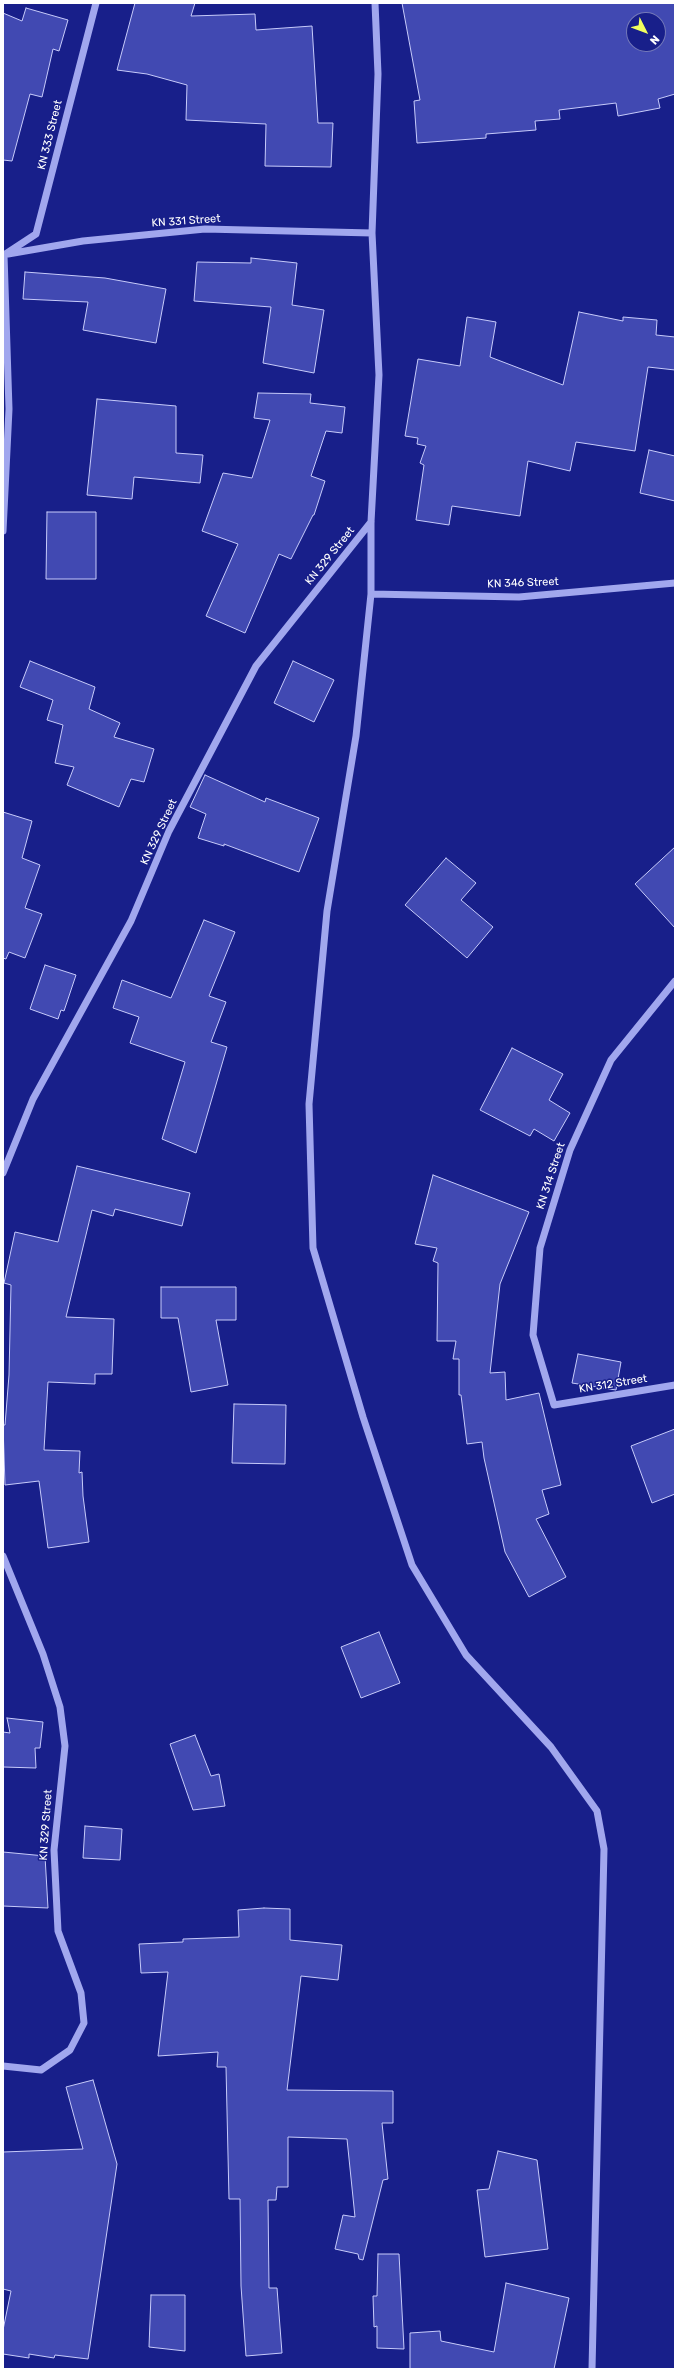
<!DOCTYPE html>
<style>
body{margin:0}
#map{position:relative;width:678px;height:2372px;overflow:hidden;background:#181f8a;font-family:Rubik,sans-serif}
canvas{display:block}
.frame{position:absolute;inset:0;border:4px solid #fff;pointer-events:none}
.north{position:absolute;left:626px;top:12px;width:40px;height:40px;box-sizing:border-box;background:#181f8a;border:1px solid #7479b9;border-radius:50%;rotate:132deg;font-size:11px;font-weight:700;line-height:16px;text-align:center;color:#fff}
.north::after{content:'';display:block;margin:auto;width:14px;height:18px;background:#f1ff5e;clip-path:polygon(50% 0,100% 100%,50% 72%,0 100%)}
</style>
<div id="map">
<canvas width="678" height="2372"></canvas>
<div class="frame"></div>
<div class="north">N</div>
</div>
<script>
const ctx = document.querySelector('canvas').getContext('2d');
ctx.lineJoin = 'round';
function paint(path, color) { ctx.fillStyle = color; ctx.fill(path, 'evenodd'); }
const toPath = rows => new Path2D(rows.map(r => 'M' + r).join(''));
function stroke(path, color, width, dash) { ctx.strokeStyle = color; ctx.lineWidth = width; ctx.lineCap = dash ? 'butt' : 'round'; ctx.setLineDash(dash || []); ctx.stroke(path); }
function write(font, color, halo, rows, align = 'center') {
  ctx.font = font + ' Rubik,sans-serif'; ctx.lineWidth = 3; ctx.setLineDash([]); ctx.textBaseline = 'middle'; ctx.strokeStyle = halo; ctx.fillStyle = color; for (const [text, x, y, turn = 0] of rows) {
    ctx.save(); ctx.translate(x, y); ctx.rotate((+turn || 0) * Math.PI / 180); ctx.textAlign = isNaN(turn) ? turn : align; if (halo) ctx.strokeText(text, 0, 0); ctx.fillText(text, 0, 0); ctx.restore();
  }
}
const building = toPath([
 [135,3,195,3,191,16,255,14,256,30,312,26,318,123,333,123,331,167,265,166,266,124,186,120,187,85,147,74,117,70,135,3],
 [402,3,675,3,675,94,658,99,660,108,618,116,616,103,559,110,560,119,535,121,536,130,486,134,486,138,417,143,414,101,420,100,402,3],
 [634,20,658,20,658,44,634,44,634,20],
 [26,8,68,20,59,51,53,49,42,97,30,94,12,161,3,160,3,13,22,21,26,8],
 [251,258,297,263,292,305,324,310,314,373,263,363,271,307,194,301,197,262,251,263,251,258],
 [25,272,105,278,166,289,156,343,83,330,88,302,23,299,25,272],
 [579,312,623,321,623,317,657,320,656,335,675,337,675,370,648,367,635,451,576,442,570,471,528,461,520,516,452,506,449,525,416,520,424,465,420,463,426,446,417,444,418,438,405,436,418,359,460,366,467,317,496,322,490,357,563,385,579,312],
 [258,393,311,394,310,403,345,407,342,433,326,431,311,476,325,481,314,515,313,515,291,559,279,554,245,633,206,616,238,544,202,531,223,473,252,478,270,420,254,418,258,393],
 [97,399,176,406,176,453,203,455,200,483,134,477,132,499,87,495,97,399],
 [649,450,675,456,675,501,640,493,649,450],
 [47,512,96,512,96,579,46,579,47,512],
 [30,661,95,687,89,709,120,723,114,737,154,749,144,782,131,779,119,807,67,785,74,767,55,763,63,725,47,720,53,700,20,687,30,661],
 [293,661,334,680,314,722,274,703,293,661],
 [205,775,265,802,266,798,319,818,299,872,224,844,224,846,198,838,206,814,190,807,205,775],
 [3,812,32,821,22,858,40,865,25,908,42,914,25,958,9,952,6,959,3,958,3,812],
 [675,847,675,928,635,884,675,847],
 [446,858,476,883,461,900,493,927,467,958,405,905,446,858],
 [204,920,235,932,209,996,226,1002,211,1042,227,1047,196,1153,162,1139,185,1062,130,1043,139,1017,113,1008,122,980,171,998,204,920],
 [45,965,76,975,64,1011,61,1010,58,1019,30,1009,45,965],
 [512,1048,563,1074,549,1100,570,1113,554,1141,534,1129,530,1136,480,1110,512,1048],
 [77,1166,190,1193,182,1226,115,1209,113,1216,92,1210,66,1317,114,1319,112,1374,95,1374,95,1384,48,1382,44,1450,80,1451,79,1473,82,1472,83,1496,89,1542,48,1548,39,1481,5,1485,3,1425,5,1425,9,1375,11,1285,4,1283,15,1232,58,1242,77,1166],
 [433,1175,529,1212,500,1284,490,1373,505,1372,506,1400,539,1393,561,1485,542,1490,549,1514,536,1519,566,1577,529,1597,505,1552,484,1458,482,1442,467,1444,461,1395,459,1395,459,1359,453,1359,456,1341,437,1341,438,1263,433,1261,437,1248,415,1244,433,1175],
 [161,1287,236,1287,236,1320,216,1320,228,1385,191,1392,178,1318,161,1318,161,1287],
 [578,1354,621,1362,616,1390,572,1383,578,1354],
 [234,1404,286,1405,285,1464,232,1463,234,1404],
 [675,1429,675,1494,652,1503,631,1446,675,1429],
 [379,1632,400,1683,361,1698,341,1647,379,1632],
 [7,1718,43,1722,40,1748,35,1748,36,1768,3,1767,3,1732,10,1733,7,1718],
 [195,1735,211,1776,219,1774,225,1806,193,1810,170,1744,195,1735],
 [85,1826,122,1829,120,1860,83,1858,85,1826],
 [3,1852,45,1856,48,1908,3,1906,3,1852],
 [264,1908,290,1909,290,1940,342,1945,338,1980,301,1976,287,2090,393,2091,393,2123,382,2123,388,2179,383,2180,363,2260,359,2259,358,2254,335,2249,343,2215,355,2217,347,2139,288,2137,288,2187,277,2187,276,2200,268,2200,269,2288,277,2288,282,2353,246,2356,241,2286,240,2199,229,2199,226,2067,217,2067,218,2052,158,2056,168,1972,141,1973,139,1944,183,1942,183,1939,239,1937,238,1910,264,1908],
 [93,2080,117,2164,88,2359,55,2355,54,2358,29,2354,29,2358,3,2354,3,2330,11,2291,3,2289,3,2152,83,2149,66,2087,93,2080],
 [498,2151,537,2160,548,2249,485,2257,477,2190,489,2189,498,2151],
 [378,2254,399,2254,404,2349,377,2348,377,2326,374,2327,373,2296,377,2296,378,2254],
 [506,2283,569,2298,554,2369,410,2369,410,2333,440,2331,441,2341,494,2352,506,2283],
 [151,2295,185,2295,185,2351,149,2347,151,2295]
]);
paint(building, '#4149b2');
stroke(building, '#c7cbfa', 1);
stroke(toPath([
 [375,3,378,74,372,233,379,375,371,522,371,594,356,736,327,911,309,1104,313,1248,363,1417,412,1565,466,1655,551,1747,597,1811,604,1849,592,2369],
 [8,254,83,241,205,229,372,233],
 [3,531,9,409,4,255,36,234,96,3],
 [371,594,519,597,675,583],
 [675,981,611,1060,570,1150,540,1248,533,1335,554,1405,675,1385],
 [3,1173,33,1099,131,921,169,831,256,666,371,522],
 [3,1556,43,1654,60,1707,65,1746,54,1850,58,1931,81,1993,84,2023,70,2050,41,2070,3,2066]
]), '#a1a7ee', 7);
write('11px', '#fff', '#181f8a', [
 ["KN 333 Street",50,135,-76],
 ["KN 331 Street",186,221,-4],
 ["KN 329 Street",330,556,-51],
 ["KN 346 Street",523,583,-2],
 ["KN 329 Street",159,832,-65],
 ["KN 314 Street",551,1176,-72],
 ["KN 312 Street",613,1384,-9],
 ["KN 329 Street",46,1825,-86]
]);
</script>
